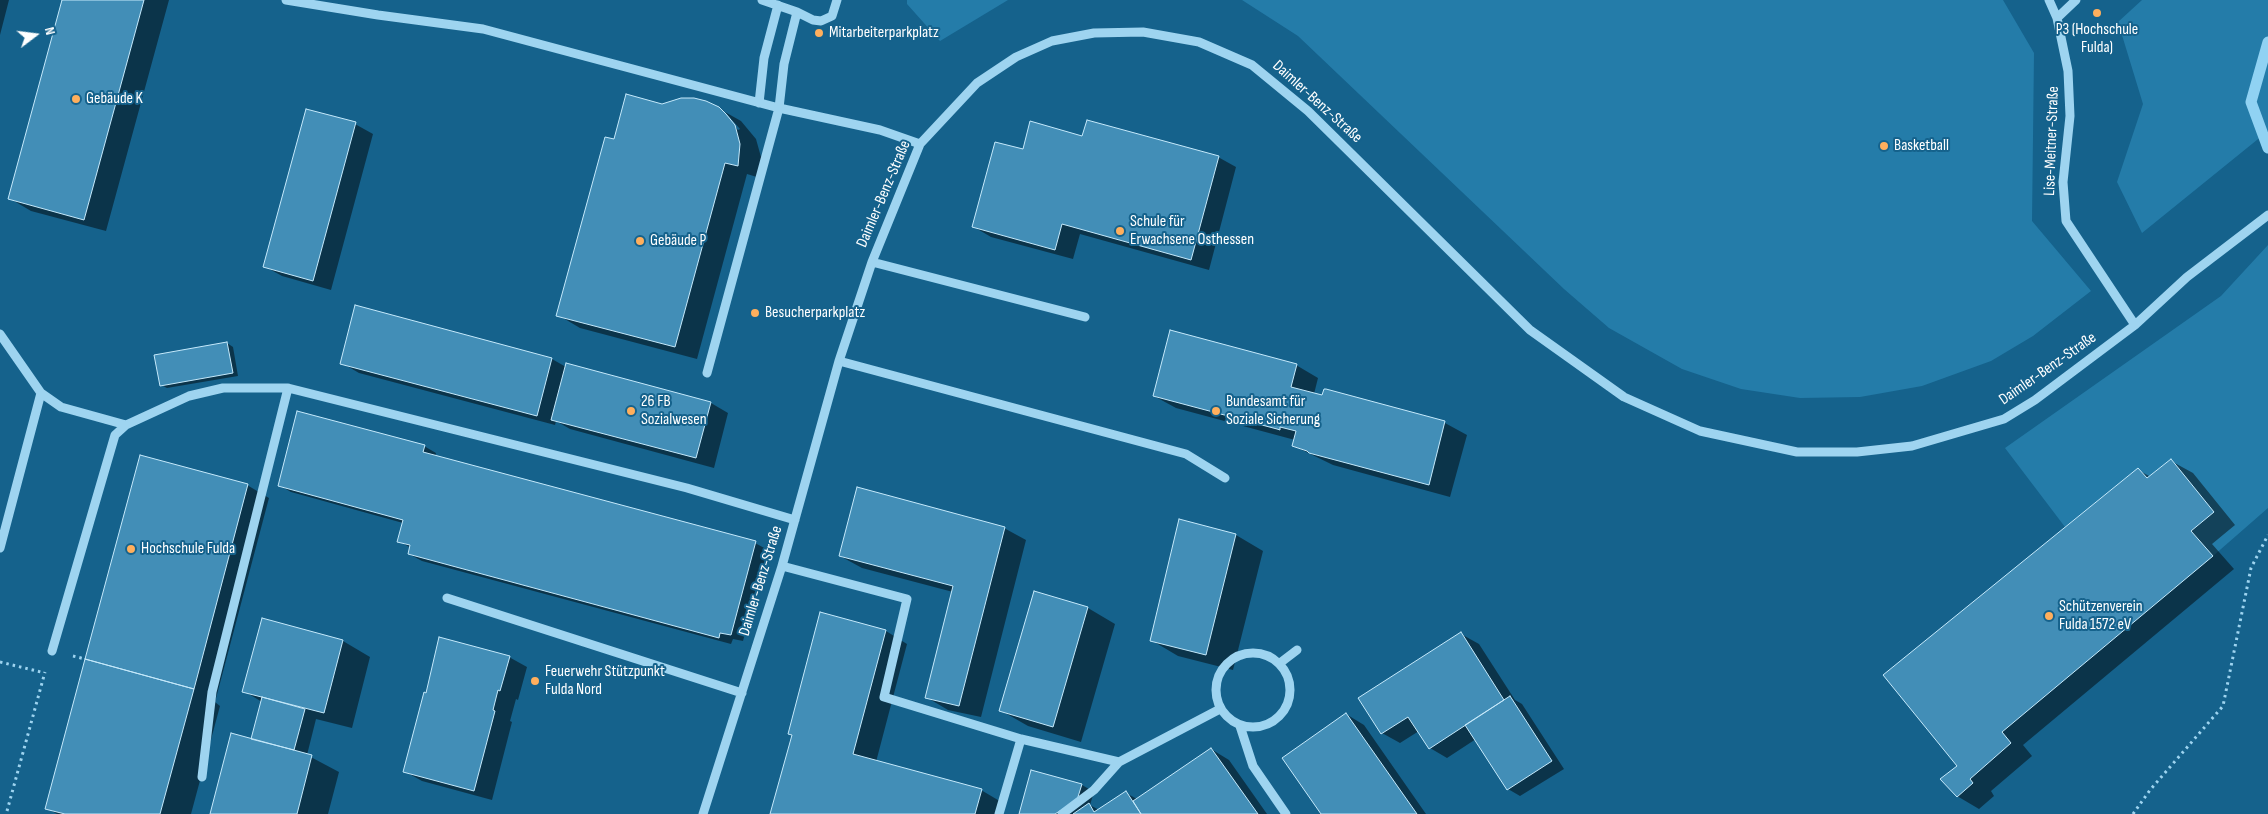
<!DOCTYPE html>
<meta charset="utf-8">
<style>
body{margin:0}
#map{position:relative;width:2268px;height:814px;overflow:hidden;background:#15628c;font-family:"Sofia Sans Condensed",sans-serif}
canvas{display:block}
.north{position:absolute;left:10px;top:10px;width:50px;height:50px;-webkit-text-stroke:4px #15628c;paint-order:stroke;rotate:75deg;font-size:14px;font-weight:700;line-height:20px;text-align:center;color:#fff}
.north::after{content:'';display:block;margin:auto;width:18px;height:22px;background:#fff;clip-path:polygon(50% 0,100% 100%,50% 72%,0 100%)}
</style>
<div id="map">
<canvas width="2268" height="814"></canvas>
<div class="north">N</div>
</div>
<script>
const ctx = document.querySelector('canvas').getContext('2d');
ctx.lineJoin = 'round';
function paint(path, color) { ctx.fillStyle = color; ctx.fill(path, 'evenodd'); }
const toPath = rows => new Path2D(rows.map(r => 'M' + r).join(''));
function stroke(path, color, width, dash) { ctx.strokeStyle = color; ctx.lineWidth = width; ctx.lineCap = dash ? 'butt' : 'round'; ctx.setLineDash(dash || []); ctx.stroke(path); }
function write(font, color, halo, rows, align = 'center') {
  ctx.font = font + ' "Sofia Sans Condensed",sans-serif'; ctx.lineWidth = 4; ctx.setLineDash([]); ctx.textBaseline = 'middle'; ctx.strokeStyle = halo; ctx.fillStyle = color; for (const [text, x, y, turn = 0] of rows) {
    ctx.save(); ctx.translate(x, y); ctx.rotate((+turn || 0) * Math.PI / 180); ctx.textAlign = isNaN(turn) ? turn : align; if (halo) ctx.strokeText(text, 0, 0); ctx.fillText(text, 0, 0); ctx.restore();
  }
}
paint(toPath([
 [907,0,1008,0,940,41,907,4],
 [1242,0,2003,0,2034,53,2032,221,2091,291,2033,336,1991,361,1922,386,1860,397,1800,398,1741,389,1682,369,1609,328,1564,289,1298,36],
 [2142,0,2268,0,2268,131,2142,233,2117,182,2143,104,2118,22],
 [2268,245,2268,508,2213,556,2191,531,2213,512,2171,459,2147,478,2138,468,2065,527,2005,448,2221,296]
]), '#247ca9');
paint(toPath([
 [0,0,9,0,0,35],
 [63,0,169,0,106,231,31,211,9,198],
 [662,105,718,108,724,111,721,111,738,130,740,129,725,112,741,121,756,139,761,157,760,178,747,174,697,359,580,328,558,315,615,140],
 [355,124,373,134,331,290,282,276,264,266],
 [1083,137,1218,157,1236,167,1209,270,1080,234,1073,259,991,237,974,227,1024,151],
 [356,307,552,359,566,367,711,403,728,413,714,468,570,429,556,421,555,425,359,373,342,363],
 [227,343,233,347,238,376,167,388,161,385],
 [1296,365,1318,378,1314,394,1323,397,1326,391,1445,423,1467,435,1450,497,1333,465,1294,446,1295,440,1176,408,1154,396],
 [424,446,436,453,435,457,755,543,768,550,743,641,733,639,731,644,422,561,409,554,411,548,399,541,403,523,291,492,279,485],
 [2171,461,2193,473,2235,525,2212,544,2234,569,2023,745,2032,756,1991,791,1994,796,1979,809,1957,796,1959,766,2138,470,2151,477],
 [247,485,269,498,215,702,220,706,191,814,57,814,47,808],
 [1004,528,1026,540,981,717,948,710,926,697,953,592,862,568,840,556],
 [1236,535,1263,551,1233,670,1178,656,1151,640],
 [1035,592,1088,608,1115,624,1081,742,1028,726,1000,710],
 [263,620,343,641,370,657,352,728,316,719,307,755,339,772,328,814,211,814,252,740,262,702,244,691],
 [886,631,907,644,876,762,981,790,1003,803,1000,814,772,814,793,736,789,734],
 [1461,634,1479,644,1515,700,1522,704,1564,769,1520,796,1508,789,1476,739,1447,758,1430,748,1419,731,1400,743,1382,733],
 [509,657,527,667,518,700,516,699,510,721,512,722,492,800,422,781,404,771,427,694],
 [1346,714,1364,725,1426,814,1322,814],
 [1211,749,1229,760,1267,814,1020,814,1082,785,1094,792,1090,805,1099,810,1126,793,1137,799]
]), '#0007');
stroke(toPath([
 [2268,42,2251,102,2268,148]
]), '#90d2f3', 11);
const building = toPath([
 [62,0,144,0,84,220,8,199,62,0],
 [626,94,662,104,681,98,694,98,706,101,719,107,726,114,735,125,740,144,738,166,725,163,675,347,556,316,605,137,614,139,626,94],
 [306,109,356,122,313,281,263,267,306,109],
 [1087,120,1219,156,1191,260,1062,224,1055,250,972,227,995,142,1023,149,1030,121,1082,136,1087,120],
 [355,305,552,358,537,416,340,364,355,305],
 [1170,330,1297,364,1291,387,1322,395,1324,389,1326,389,1445,421,1429,485,1309,453,1307,451,1292,446,1296,431,1280,427,1280,430,1277,429,1153,396,1170,330],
 [227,342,233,373,160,386,154,355,227,342],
 [566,363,711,402,696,458,551,420,566,363],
 [297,411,425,445,423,452,756,541,731,635,720,633,719,638,408,554,410,545,397,542,403,520,278,486,297,411],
 [140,455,248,484,194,689,85,659,140,455],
 [2171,459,2214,512,2191,531,2213,556,2002,732,2011,743,1970,779,1973,783,1957,797,1940,779,1957,766,1883,675,2138,468,2147,478,2171,459],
 [857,487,1005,527,959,706,925,698,953,586,839,556,857,487],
 [1179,519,1236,534,1206,655,1150,641,1179,519],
 [1034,591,1088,607,1053,727,999,711,1034,591],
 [820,612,886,630,853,754,982,789,975,814,770,814,792,735,788,734,820,612],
 [262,618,343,640,324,713,242,692,262,618],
 [1461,632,1504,700,1429,749,1408,717,1381,734,1358,698,1461,632],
 [439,637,510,656,500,691,498,690,493,710,495,711,474,791,403,772,424,692,426,693,439,637],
 [85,659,194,689,160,814,65,814,45,809,85,659],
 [1510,696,1552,761,1507,790,1465,725,1510,696],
 [262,697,305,709,294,750,251,739,262,697],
 [1346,713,1417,814,1321,814,1282,758,1346,713],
 [231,733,312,755,297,814,210,814,231,733],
 [1211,748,1258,814,1141,814,1133,801,1211,748],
 [1031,770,1082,784,1077,800,1055,814,1019,814,1031,770],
 [1126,791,1141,814,1073,814,1089,803,1094,812,1126,791]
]);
paint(building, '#428eb7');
stroke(building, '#c5e9fb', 1);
stroke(toPath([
 [73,656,85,659],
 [0,662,41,672],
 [7,811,45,672],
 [2133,814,2150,790,2223,706,2251,568,2268,535]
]), '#9ed4f0', 3, [2.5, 4]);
stroke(toPath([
 [286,0,378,15,483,29,779,108,880,130,920,144],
 [762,0,797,12,813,20,821,21,832,16,837,0],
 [2049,0,2057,18,2068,71,2070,116,2063,182,2066,221,2135,325],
 [2057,18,2076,0],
 [759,103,764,58,778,5],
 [872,262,1085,317],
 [0,334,41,393,61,407,126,425],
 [839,361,1186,454,1225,478],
 [707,373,779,108,784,64,797,12],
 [288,388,687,488,795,520],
 [0,548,41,393],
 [782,566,907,599,884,697,1021,739,1119,762,1220,709],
 [447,598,742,693],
 [52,651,115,435,126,425,189,396,223,388,288,388,212,692,202,777],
 '1216 690a37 37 0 1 1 74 0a37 37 0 1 1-74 0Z',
 [1280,663,1297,650],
 [1240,726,1253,766,1286,814],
 [703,814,782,566,839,361,872,262,920,144,977,83,1016,57,1052,41,1094,33,1143,32,1199,42,1252,65,1308,111,1530,330,1624,397,1700,431,1797,452,1857,452,1912,446,2004,419,2035,400,2135,325,2187,277,2268,215],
 [999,814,1021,739],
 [1062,814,1094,790,1119,762]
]), '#9ed4f0', 9);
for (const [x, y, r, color] of [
 [2097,13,5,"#ffaf5d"],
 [819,33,5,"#ffaf5d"],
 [76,99,5,"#ffaf5d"],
 [1884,146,5,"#ffaf5d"],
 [1120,231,5,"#ffaf5d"],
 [640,241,5,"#ffaf5d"],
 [755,313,5,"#ffaf5d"],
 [631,411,5,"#ffaf5d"],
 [1216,411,5,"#ffaf5d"],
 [131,549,5,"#ffaf5d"],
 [2049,616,5,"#ffaf5d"],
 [535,681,5,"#ffaf5d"]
]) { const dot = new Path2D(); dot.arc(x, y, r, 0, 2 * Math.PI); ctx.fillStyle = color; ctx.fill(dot); stroke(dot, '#15628c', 2); }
write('16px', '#fff', '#15628c', [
 ["P3 (Hochschule",2097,30,"center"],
 ["Fulda)",2097,48,"center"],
 ["Mitarbeiterparkplatz",829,33],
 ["Gebäude K",86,99],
 ["Basketball",1894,146],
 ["Schule für",1130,222],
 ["Erwachsene Osthessen",1130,240],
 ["Gebäude P",650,241],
 ["Besucherparkplatz",765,313],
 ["26 FB",641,402],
 ["Sozialwesen",641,420],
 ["Bundesamt für",1226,402],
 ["Soziale Sicherung",1226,420],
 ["Hochschule Fulda",141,549],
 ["Schützenverein",2059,607],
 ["Fulda 1572 eV",2059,625],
 ["Feuerwehr Stützpunkt",545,672],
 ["Fulda Nord",545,690]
], 'left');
write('16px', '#fff', '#15628c', [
 ["Daimler-Benz-Straße",1317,102,42],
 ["Lise-Meitner-Straße",2052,141,-88],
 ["Daimler-Benz-Straße",884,194,-67],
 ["Daimler-Benz-Straße",2048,369,-35],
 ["Daimler-Benz-Straße",761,581,-73]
]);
</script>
